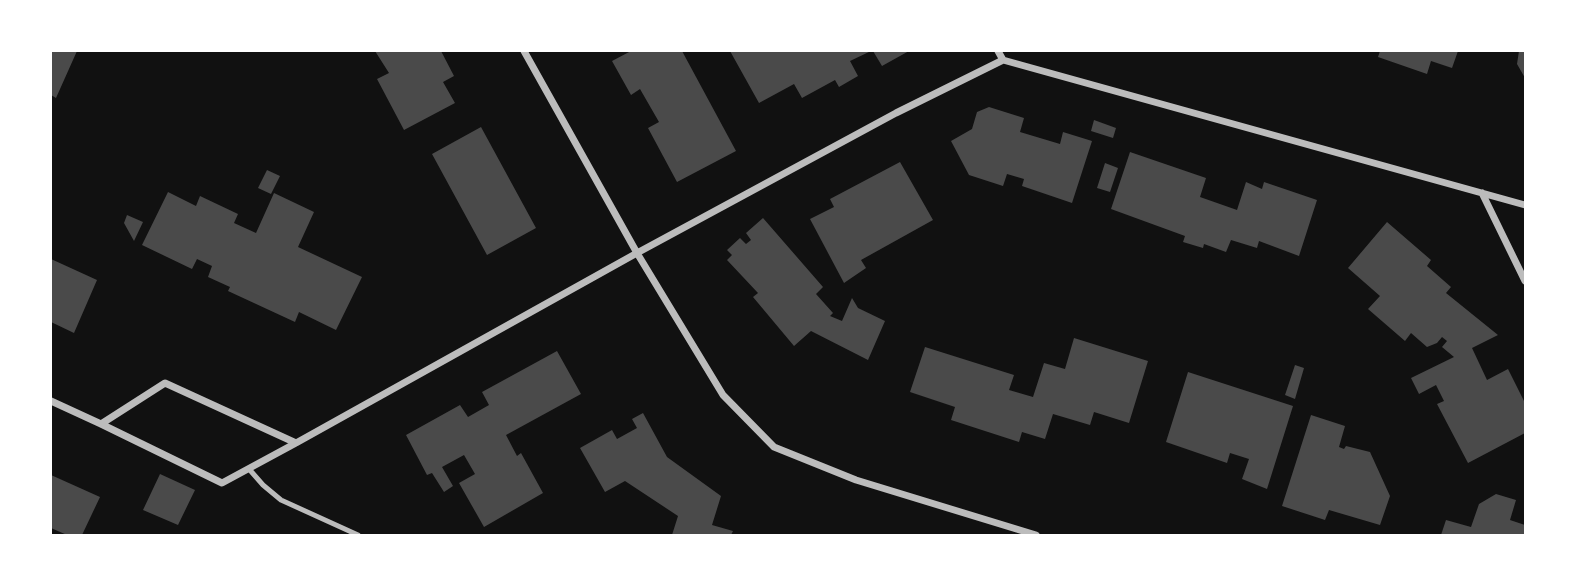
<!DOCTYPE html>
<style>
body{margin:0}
#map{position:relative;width:1576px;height:586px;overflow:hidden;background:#111;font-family:"Playfair Display",serif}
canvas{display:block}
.frame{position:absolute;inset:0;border:52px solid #fff;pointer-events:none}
</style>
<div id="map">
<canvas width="1576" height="586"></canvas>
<div class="frame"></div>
</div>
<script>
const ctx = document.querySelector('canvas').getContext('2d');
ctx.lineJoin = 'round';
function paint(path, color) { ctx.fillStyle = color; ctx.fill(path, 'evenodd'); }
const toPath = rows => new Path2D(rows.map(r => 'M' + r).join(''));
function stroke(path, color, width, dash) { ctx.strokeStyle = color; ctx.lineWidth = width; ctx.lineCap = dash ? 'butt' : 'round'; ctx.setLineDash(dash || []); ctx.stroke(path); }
paint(toPath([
 [51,51,77,51,56,98,51,95],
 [375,51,441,51,454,76,443,82,455,103,404,130,377,79,389,73],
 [631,51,682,51,736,151,677,182,648,128,659,122,640,89,631,95,612,61],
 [730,51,871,51,850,61,858,76,839,87,835,80,802,98,794,84,759,103],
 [873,51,909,51,882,66],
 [1380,51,1458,51,1452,68,1431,61,1427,74,1378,57],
 [1519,51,1525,51,1525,78,1517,64],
 [989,107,1024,118,1020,132,1060,144,1063,132,1092,141,1072,203,1022,186,1024,179,1007,174,1003,186,969,175,951,141,972,129,977,112],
 [1094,120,1116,128,1113,138,1091,131],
 [481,127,536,228,487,255,432,154],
 [1130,152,1206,178,1200,197,1237,210,1246,182,1262,189,1264,182,1317,200,1299,256,1259,241,1257,248,1231,240,1226,252,1204,244,1203,248,1183,242,1185,236,1111,209],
 [900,162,933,220,861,260,866,268,844,283,810,219,834,207,830,199],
 [1105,163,1118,168,1110,192,1097,188],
 [267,170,280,176,271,194,258,188],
 [168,192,196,206,200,196,238,214,234,223,256,233,274,193,314,212,298,247,362,277,336,330,299,312,295,322,228,291,230,287,208,277,212,266,197,259,192,269,142,245],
 [127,215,143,222,134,241,124,223],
 [763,218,823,287,816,294,833,313,830,316,842,321,852,298,858,308,885,321,868,360,811,331,794,346,753,297,758,293,727,260,732,255,727,250,740,238,746,244,751,240,746,233],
 [1387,222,1431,260,1427,266,1451,287,1446,293,1498,335,1472,348,1487,380,1508,369,1525,403,1525,433,1468,463,1437,404,1444,401,1436,385,1419,394,1411,378,1454,357,1442,347,1447,341,1442,337,1437,343,1427,347,1411,333,1405,341,1368,309,1380,296,1348,268],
 [51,259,97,280,74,333,51,322],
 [1074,338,1148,361,1129,423,1094,412,1090,425,1053,414,1045,439,1022,432,1019,442,951,420,955,407,910,392,925,347,1014,375,1009,390,1033,397,1044,363,1065,369],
 [557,351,581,394,506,435,517,456,521,453,543,493,484,527,459,483,475,474,464,455,442,467,453,486,444,492,432,473,427,475,406,435,460,405,468,417,489,405,482,392],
 [1295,365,1304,368,1295,399,1285,395],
 [1188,372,1293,406,1267,489,1242,479,1249,459,1230,453,1227,463,1166,442],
 [643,413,667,457,721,496,712,525,733,531,731,535,672,535,678,516,625,481,605,492,580,448,612,430,617,439,637,428,632,419],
 [1311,415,1345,426,1339,447,1344,449,1346,446,1370,452,1390,496,1380,525,1329,510,1325,520,1282,506],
 [160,474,195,490,178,525,143,510],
 [51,475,100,497,82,535,67,535,51,528],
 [1496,494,1516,500,1510,520,1525,525,1525,535,1441,535,1446,520,1471,527,1479,504]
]), '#4a4a4a');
stroke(toPath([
 [249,469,263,485,281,500,358,535]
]), '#bcbcbc', 5);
stroke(toPath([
 [524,51,637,253,723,395,774,447,856,480,1036,535],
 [1003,60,1525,205],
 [1482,193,1525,281],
 [51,401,101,424,165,383,296,443,637,253,896,113,1003,60,998,51],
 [101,424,222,483,296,443]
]), '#bcbcbc', 7);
</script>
